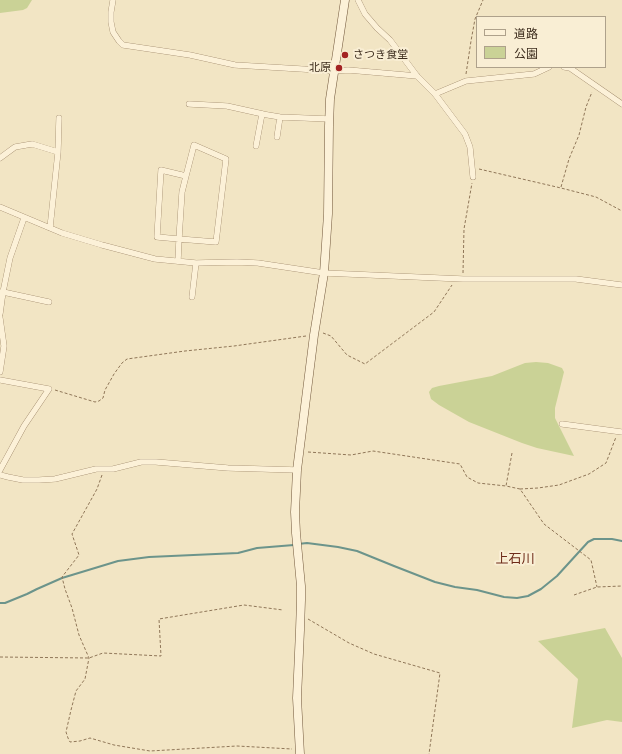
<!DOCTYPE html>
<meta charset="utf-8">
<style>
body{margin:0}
#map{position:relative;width:622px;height:754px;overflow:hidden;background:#f2e5c4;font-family:"Crimson Pro","Noto Sans JP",serif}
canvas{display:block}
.legend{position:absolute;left:476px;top:16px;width:130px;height:52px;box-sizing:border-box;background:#f9eed4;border:1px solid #aea18b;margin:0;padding:5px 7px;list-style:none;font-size:12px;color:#3d2d1e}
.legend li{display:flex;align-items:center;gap:8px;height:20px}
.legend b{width:20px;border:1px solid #aea18b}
</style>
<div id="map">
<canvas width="622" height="754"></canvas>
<ul class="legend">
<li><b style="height:5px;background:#fcf1d8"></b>道路</li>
<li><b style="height:11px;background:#cad296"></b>公園</li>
</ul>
</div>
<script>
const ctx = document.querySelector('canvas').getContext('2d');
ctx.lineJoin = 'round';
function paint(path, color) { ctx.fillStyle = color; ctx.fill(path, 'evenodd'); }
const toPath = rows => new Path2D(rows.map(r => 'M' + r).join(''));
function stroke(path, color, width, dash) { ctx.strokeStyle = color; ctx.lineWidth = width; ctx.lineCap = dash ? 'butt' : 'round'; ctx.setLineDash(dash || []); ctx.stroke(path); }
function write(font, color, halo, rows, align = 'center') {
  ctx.font = font + ' "Crimson Pro","Noto Sans JP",serif'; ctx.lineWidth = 4; ctx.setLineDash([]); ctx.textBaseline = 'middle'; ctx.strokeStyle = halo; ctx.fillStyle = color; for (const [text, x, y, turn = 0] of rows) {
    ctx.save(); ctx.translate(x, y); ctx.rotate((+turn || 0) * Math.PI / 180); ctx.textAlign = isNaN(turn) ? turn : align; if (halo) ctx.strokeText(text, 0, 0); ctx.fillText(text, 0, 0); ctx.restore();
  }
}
paint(toPath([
 [0,0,32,0,27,8,23,10,0,13],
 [536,362,548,363,562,368,564,372,555,408,555,418,574,456,537,448,522,443,469,422,439,405,431,399,429,392,432,388,439,386,492,376,525,363],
 [605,628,622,658,622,722,607,720,572,728,578,679,538,641]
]), '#cad296');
stroke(toPath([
 [298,544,307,543,338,547,357,551,394,566,435,582,455,587,477,590,504,597,517,598,528,596,541,589,557,576,588,542,594,539,612,539,622,541],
 [0,603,5,603,27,594,37,589,62,578,118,561,149,557,238,553,257,548,294,545]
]), '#6c948b', 2);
const street = toPath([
 [113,0,111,12,111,22,113,32,119,41,123,45,190,55,235,65,335,71,348,70,417,76],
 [358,0,365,14,377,28,390,40,417,76,435,94,465,134,470,147,473,177],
 [564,67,570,68,622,104],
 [435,94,466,81,534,74,549,67],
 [189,104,227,106,263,114],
 [277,137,280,117],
 [256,146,262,114,280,117,329,119],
 [58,152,59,118],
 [0,158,15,147,32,144,58,152,50,228],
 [0,207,62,233,102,245,155,259,196,263,237,262,258,263,324,273,463,279,576,279,622,285],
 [24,218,10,258,3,292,49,302],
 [178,261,179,239,182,192,186,176,194,145,226,159,216,242,179,239,157,237,161,170,186,176],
 [192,297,196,263],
 [0,314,3,292,1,292],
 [0,318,4,346,0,372],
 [0,380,49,389,24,426,0,470],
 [562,424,622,432],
 [0,475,8,477,23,480,39,480,55,479,96,469,113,469,141,462,156,462,228,468,297,470]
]);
const secondary = toPath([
 [300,754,297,698,300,630,301,600,301,586,296,533,295,512,297,470,314,335,324,273,328,214,329,126,330,99,345,0]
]);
stroke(street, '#8f7658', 6);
stroke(secondary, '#71573b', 9);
stroke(toPath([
 [466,74,471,41,475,19,483,0],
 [479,169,561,188,596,197,622,211],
 [561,187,569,159,579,135,586,107,592,92],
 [463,273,464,229,472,183],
 [323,333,331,336,347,355,365,364,434,312,452,285],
 [55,390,95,402,99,401,103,398,105,390,114,374,122,363,127,359,185,351,234,346,306,336],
 [308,452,351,455,373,451,460,464,467,477,478,483,506,486],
 [512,453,506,486,520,489,544,524,591,560,597,587],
 [102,475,97,489,72,534,79,555,62,577,65,589,72,608,79,635,89,658,85,679,76,691,71,710,66,732,68,738,70,742,80,741,90,738,114,745,150,751,237,746,292,749],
 [520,489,538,488,559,485,589,474,606,463,616,437],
 [574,595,597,587,622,586],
 [308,619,349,643,374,654,440,673,429,754],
 [0,657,89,658,103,653,161,656,159,619,244,605,283,610]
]), '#8f7658', 1, [3, 2]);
stroke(street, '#fcf1d8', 5.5);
stroke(secondary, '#fcf1d8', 8);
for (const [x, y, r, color] of [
 [345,55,4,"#a32323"],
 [339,68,4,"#a32323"]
]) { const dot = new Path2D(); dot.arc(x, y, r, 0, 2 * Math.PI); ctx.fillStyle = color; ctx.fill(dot); stroke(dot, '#f9eed4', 1.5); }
write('11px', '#3d2d1e', '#f9eed4', [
 ["さつき食堂",353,55],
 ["北原",331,68,"right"]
], 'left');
write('13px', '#6e2b19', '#f9eed4', [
 ["上石川",515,559]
]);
</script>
